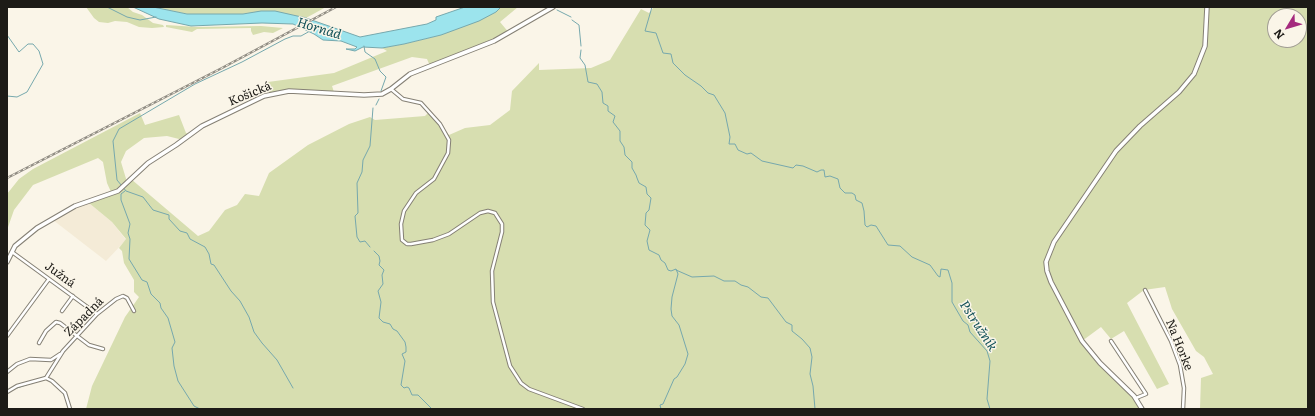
<!DOCTYPE html>
<meta charset="utf-8">
<style>
body{margin:0}
#map{position:relative;width:1315px;height:416px;overflow:hidden;background:#faf5e8;font-family:Literata,serif}
canvas{display:block}
.frame{position:absolute;inset:0;border:8px solid #1d1b17;pointer-events:none}
.north{position:absolute;left:1267px;top:8px;width:40px;height:40px;box-sizing:border-box;background:#faf5e8;border:1px solid #a29e94;border-radius:50%;rotate:232deg;font-size:11px;font-weight:700;line-height:16px;text-align:center;color:#1d1b17}
.north::after{content:'';display:block;margin:auto;width:14px;height:18px;background:#a52a7e;clip-path:polygon(50% 0,100% 100%,50% 72%,0 100%)}
</style>
<div id="map">
<canvas width="1315" height="416"></canvas>
<div class="frame"></div>
<div class="north">N</div>
</div>
<script>
const ctx = document.querySelector('canvas').getContext('2d');
ctx.lineJoin = 'round';
function paint(path, color) { ctx.fillStyle = color; ctx.fill(path, 'evenodd'); }
const toPath = rows => new Path2D(rows.map(r => 'M' + r).join(''));
function stroke(path, color, width, dash) { ctx.strokeStyle = color; ctx.lineWidth = width; ctx.lineCap = dash ? 'butt' : 'round'; ctx.setLineDash(dash || []); ctx.stroke(path); }
function write(font, color, halo, rows, align = 'center') {
  ctx.font = font + ' Literata,serif'; ctx.lineWidth = 3; ctx.setLineDash([]); ctx.textBaseline = 'middle'; ctx.strokeStyle = halo; ctx.fillStyle = color; for (const [text, x, y, turn = 0] of rows) {
    ctx.save(); ctx.translate(x, y); ctx.rotate((+turn || 0) * Math.PI / 180); ctx.textAlign = isNaN(turn) ? turn : align; if (halo) ctx.strokeText(text, 0, 0); ctx.fillText(text, 0, 0); ctx.restore();
  }
}
paint(toPath([
 [89,203,112,222,126,240,106,261,53,220,79,206]
]), '#f4ebd7');
paint(toPath([
 [86,7,127,7,133,12,142,15,153,23,163,25,164,27,152,28,139,27,127,22,115,21,108,23,99,22,94,18],
 [153,7,326,7,306,18,269,11,243,14,187,14],
 [501,7,518,7,500,22,510,34,483,47,430,66,427,59,412,57,332,86,334,92,312,92,272,95,269,93,268,82,334,73,387,51,382,48,404,44,441,35,496,12],
 [654,7,1308,7,1308,409,1200,409,1201,378,1213,374,1204,357,1196,351,1172,309,1165,287,1144,290,1127,303,1169,384,1157,389,1124,331,1111,339,1101,327,1082,341,1093,355,1131,393,1142,409,86,409,92,386,125,317,139,297,134,292,134,280,124,263,122,251,119,248,126,239,112,222,89,203,113,195,120,189,111,192,107,183,103,162,98,158,33,185,14,210,7,230,7,194,19,179,33,169,140,113,145,125,179,115,186,133,190,134,183,140,167,136,144,138,126,151,121,162,127,182,131,179,198,236,209,231,225,210,237,205,245,194,259,196,269,173,308,145,349,124,370,117,375,120,425,116,429,112,449,135,465,128,490,125,510,110,512,91,539,63,539,70,591,68,610,60,641,9,649,13],
 [1275,16,1299,16,1299,40,1275,40],
 [166,25,197,27,261,26,283,28,273,33,264,32,253,35,251,31,251,28,197,29,192,32,166,27]
]), '#d7deb0');
const water = toPath([
 [133,7,153,7,187,14,243,14,261,11,275,11,306,18,360,37,427,24,436,20,436,17,465,7,501,7,496,12,479,21,441,35,404,44,382,48,363,47,355,51,346,49,355,49,357,47,341,41,323,40,314,34,293,24,262,23,191,26,159,19,133,7]
]);
paint(water, '#9ce4ed');
stroke(water, '#76a8ad', 1);
stroke(toPath([
 [107,7,127,17,140,20,156,17],
 [652,7,645,31,656,33,663,53,671,54,673,63,685,75,701,86,708,93,714,95,725,113,730,137,729,144,735,144,738,150,747,154,751,153,762,161,793,168,796,165,803,166,817,172,821,170,824,170,825,177,830,176,838,179,840,188,845,193,852,193,855,195,856,200,862,203,864,211,865,225,867,227,871,225,876,226,888,245,900,246,912,257,930,265,938,276,940,277,941,269,948,270,952,283,952,302,963,321,968,325,970,332,987,351,990,361,987,399,990,409],
 [557,10,571,17],
 [572,20,579,25,581,46],
 [7,35,19,52,28,44,33,44,39,51,43,64,27,92,17,97,7,96],
 [364,46,365,52,375,59,380,71,386,77,381,91],
 [581,50,580,58,585,65,588,82,597,84,602,92,603,103,608,106,608,111,615,116,613,122,620,131,620,141,624,147,625,155,632,162,632,168,636,175,637,178,639,183,646,187,647,194,651,198,649,210,646,213,645,225,650,230,647,241,649,250,659,255,661,260,665,263,668,270,671,271,676,269,678,274,672,297,671,309,672,316,679,325,688,354,685,364,677,377,674,379,663,404,660,405,661,409],
 [376,105,379,99],
 [125,191,121,194,121,200,130,224,128,233,130,239,129,259,142,280,147,282,151,294,160,303,161,308,168,318,175,342,172,348,174,366,178,381,194,406,200,409],
 [370,247,365,241,360,242,357,237,355,216,358,213,357,183,362,172,363,160,370,146,373,108],
 [374,251,379,256,380,261,379,265,384,270,382,275,383,284,378,291,381,302,379,318,383,322,390,324,393,329,397,331,405,342,406,347,406,352,402,354,405,361,401,385,404,388,407,387,409,388,412,395,418,395,432,409],
 [676,270,692,277,714,276,724,281,735,281,741,285,748,287,761,297,768,298,786,322,792,325,792,331,802,339,810,348,812,357,810,374,813,386,815,409],
 [17,388,35,382],
 [293,388,277,360,262,343,254,332,249,317,240,301,231,291,214,265,211,264,209,254,205,247,190,239,187,233,180,231,169,219,169,215,153,210,143,197,126,191,117,180,113,141,119,129,195,84,242,62,285,39,293,36,301,36,310,31],
 [63,393,66,399]
]), '#76a8ad', 1);
const street = toPath([
 [391,89,403,99,421,103,440,124,449,140,448,153,434,179,416,193,404,211,401,224,402,240,407,244,411,244,433,240,449,234,480,213,488,211,495,213,502,224,502,232,492,271,493,302,510,366,521,383,529,389,583,409],
 [12,252,97,314],
 [1145,290,1171,341,1180,365,1184,388,1183,409],
 [62,311,73,296],
 [7,336,49,279],
 [1111,341,1146,394,1136,398],
 [39,343,46,331,56,322,60,323,89,345,103,349],
 [7,372,17,364,30,359,51,360,60,354],
 [46,378,63,351,97,314,116,299,123,296,127,298,134,311],
 [7,392,17,386,46,378,52,381,65,393,70,409]
]);
const secondary = toPath([
 [7,262,15,246,37,228,75,206,118,191,148,163,176,145,202,126,264,96,289,91,364,95,382,94,391,89,410,74,494,41,553,7],
 [1142,409,1134,396,1100,363,1082,341,1051,282,1047,271,1046,262,1054,242,1116,151,1140,126,1179,92,1194,74,1205,46,1207,7]
]);
stroke(street, '#858075', 4.5);
stroke(secondary, '#858075', 5.5);
stroke(street, '#fff', 2.5);
stroke(secondary, '#fff', 3.5);
const rail = toPath([
 [7,178,222,68,336,7]
]);
stroke(rail, '#918d84', 2.5);
stroke(rail, '#faf5e8', 1, [3]);
write('12px', '#1d1b17', '#faf5e8', [
 ["Košická",250,94,-22],
 ["Južná",60,275,36],
 ["Západná",84,317,-45],
 ["Na Horke",1179,345,68]
]);
write('italic 13px', '#125158', '#faf5e8', [
 ["Hornád",319,29,17],
 ["Pstružník",978,326,57]
]);
</script>
